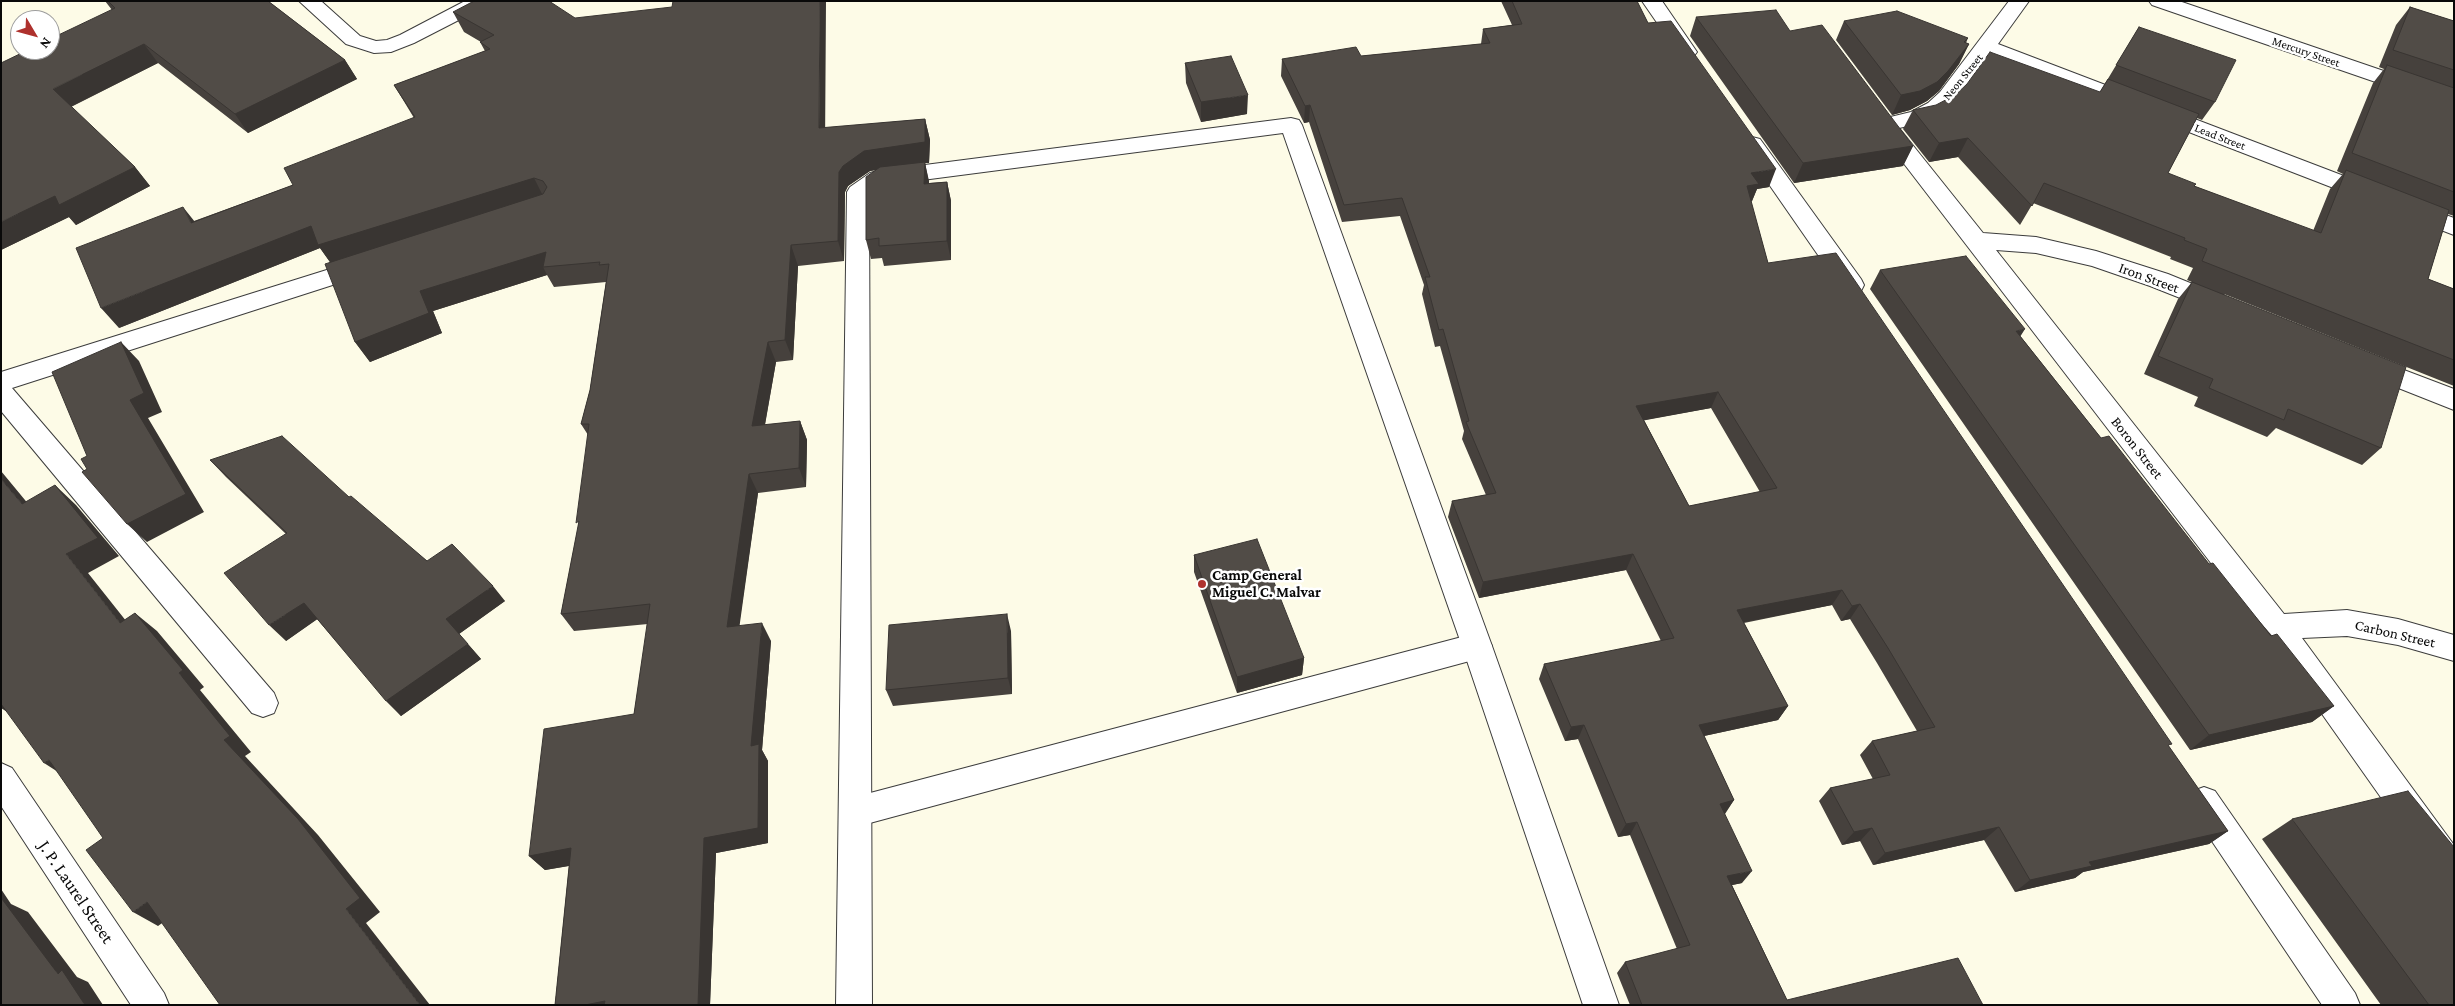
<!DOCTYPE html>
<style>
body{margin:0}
#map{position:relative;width:2455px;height:1006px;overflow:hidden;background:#fdfbe7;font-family:"Crimson Pro",serif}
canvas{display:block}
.frame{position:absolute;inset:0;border:2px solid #090909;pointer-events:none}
.north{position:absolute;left:10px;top:10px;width:50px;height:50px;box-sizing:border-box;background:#fff;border:1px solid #9d9d9d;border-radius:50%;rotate:127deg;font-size:14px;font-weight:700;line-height:20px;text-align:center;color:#090909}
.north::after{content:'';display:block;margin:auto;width:18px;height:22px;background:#ae312d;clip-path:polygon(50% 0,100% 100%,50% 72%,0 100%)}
</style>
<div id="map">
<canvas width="2455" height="1006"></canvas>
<div class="frame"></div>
<div class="north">N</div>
</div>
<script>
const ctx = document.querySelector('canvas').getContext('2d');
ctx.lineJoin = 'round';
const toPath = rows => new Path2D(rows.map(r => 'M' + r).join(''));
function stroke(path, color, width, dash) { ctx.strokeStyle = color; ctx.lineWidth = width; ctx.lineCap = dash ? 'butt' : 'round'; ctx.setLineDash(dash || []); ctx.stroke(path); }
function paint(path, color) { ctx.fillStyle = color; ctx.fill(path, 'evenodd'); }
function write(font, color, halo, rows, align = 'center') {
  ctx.font = font + ' "Crimson Pro",serif'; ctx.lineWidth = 5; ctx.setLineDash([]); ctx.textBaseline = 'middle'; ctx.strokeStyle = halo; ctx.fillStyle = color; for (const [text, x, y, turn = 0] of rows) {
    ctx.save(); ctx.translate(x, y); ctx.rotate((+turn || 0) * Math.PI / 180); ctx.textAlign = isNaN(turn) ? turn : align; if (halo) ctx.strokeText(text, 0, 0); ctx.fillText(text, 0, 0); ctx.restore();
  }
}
const lane = toPath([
 [1477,633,1487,637,1492,646,1487,655,1477,659,855,827,844,823,839,812,844,801,855,797,1477,633]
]);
const street = toPath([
 [299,1,321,1,360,36,376,41,387,40,400,35,465,1,491,1,488,5,414,43,391,52,374,53,346,44,299,1],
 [1642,1,1662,1,1697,52,1694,56,1687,58,1680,56,1642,1],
 [2009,1,2029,1,1998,44,2378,189,2381,194,2378,199,2370,202,2362,199,1990,55,1956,102,1944,113,1926,122,1899,128,1983,233,2036,237,2096,251,2168,274,2227,298,2230,304,2227,310,2218,313,2150,286,2092,266,2036,253,1996,250,2284,614,2347,610,2398,619,2454,635,2454,661,2398,645,2347,636,2302,638,2454,845,2454,889,2442,884,2267,636,1875,126,1878,120,1911,112,1928,103,1940,92,2009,1],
 [2149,1,2179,1,2454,95,2454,109,2152,5,2149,1],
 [1291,118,1299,120,1302,125,1492,646,1619,1005,1583,1005,1462,646,1283,133,884,185,869,195,872,1005,836,1005,847,192,850,187,870,173,878,171,1291,118],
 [1752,137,1760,139,1861,279,1864,285,1861,291,1852,293,1843,291,1741,144,1744,139,1752,137],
 [2410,202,2454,218,2454,235,2402,215,2398,210,2402,205,2410,202],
 [365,258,373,260,377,266,373,272,12,388,274,693,278,703,274,713,263,717,252,713,1,411,1,372,365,258],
 [2367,356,2454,389,2454,410,2358,372,2354,365,2358,358,2367,356],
 [1,763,12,768,164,993,169,1005,131,1005,1,806,1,763],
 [2204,787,2215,791,2355,993,2360,1005,2322,1005,2193,813,2188,802,2193,791,2204,787]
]);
stroke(lane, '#3c3c3c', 2);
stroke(street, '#3c3c3c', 2);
paint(lane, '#fff');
paint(street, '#fff');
paint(toPath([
 [105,1,268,1,345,60,357,79,248,133,158,63,71,107,135,167,150,186,76,225,69,217,1,250,112,10],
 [1501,1,1637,1,1648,23,1769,187,1757,189,1752,201,1751,202,1768,263,2169,747,2228,831,2209,844,2083,872,2075,878,2015,892,1984,840,1873,865,1860,841,1842,845,1819,801,1830,788,1873,779,1860,755,1872,741,1917,731,1877,663,1850,619,1841,621,1832,605,1744,623,1788,706,1778,720,1704,736,1734,800,1724,814,1742,883,1732,885,1787,1000,1983,1005,1630,1005,1617,973,1625,962,1677,949,1630,835,1618,837,1578,739,1565,741,1539,679,1544,664,1661,641,1626,570,1479,598,1448,517,1452,501,1486,495,1462,439,1464,431,1440,346,1435,347,1422,294,1424,285,1400,216,1342,222,1309,122,1304,123,1281,76,1282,59,1361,56,1481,44,1483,29,1512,25],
 [1711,408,1760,492,1689,506,1644,420],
 [2410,7,2454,21,2454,216,2448,214,2428,279,2454,289,2454,386,2224,294,2381,448,2362,465,2276,428,2267,437,2194,406,2198,397,2144,374,2178,299,2192,282,2187,280,2193,268,2170,259,2171,257,2033,203,2020,225,1958,157,1929,162,1903,129,1913,110,2100,92,2139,27,2215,102,2202,120,2197,118,2168,173,2194,186,2313,231,2330,189,2343,174,2337,171,2373,83,2384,69,2379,67,2396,25],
 [453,12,575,18,825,128,925,119,930,140,929,163,925,163,929,183,947,182,951,201,951,260,884,266,882,258,871,259,866,240,875,170,870,171,848,186,845,192,844,261,798,266,793,360,776,362,765,425,800,421,807,440,806,487,758,493,739,625,771,641,762,750,768,761,768,843,716,853,710,1005,555,1005,569,866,545,870,529,856,634,714,648,624,574,631,561,614,578,527,588,435,581,424,590,390,606,282,554,287,547,275,433,311,442,333,370,362,355,342,330,262,320,248,119,328,194,221,293,185,414,118,394,85,485,51,480,42,481,42,464,32],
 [1696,17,1790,31,1913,146,1903,166,1794,183,1690,36],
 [1844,21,1968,38,1966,43,1969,44,1959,64,1939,91,1927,101,1910,110,1892,115,1836,40],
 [1185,63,1247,114,1201,122,1186,83],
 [1880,270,2021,337,2101,438,2209,564,2334,706,2312,722,2190,750,1870,289],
 [210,460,349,497,427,561,505,601,459,634,481,659,401,716,317,619,286,641,286,534,226,477],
 [1194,555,1304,658,1302,675,1237,693,1194,572],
 [1011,631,1012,694,893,706,886,690],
 [2292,819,2454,1005,2381,1005,2262,839]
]), '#46413d');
paint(toPath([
 [820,1,826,1,825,149,819,128],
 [144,44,158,63,68,108,53,89],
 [1969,44,1959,64,1939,91,1927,101,1910,110,1892,115,1901,95],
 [345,60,357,79,248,133,235,114],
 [1248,95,1247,114,1201,122,1201,102],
 [1310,105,1309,122,1304,123,1305,106],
 [925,119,930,140,929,163,925,163,929,181,929,203,924,184,925,163,870,171,848,186,845,192,844,261,838,241,839,172,843,166,864,151],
 [1968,138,1958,157,1929,162,1939,143],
 [1913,146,1903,166,1794,183,1803,163],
 [135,167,150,186,76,225,69,217,1,250,1,222,55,196],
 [1776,169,1769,187,1757,189,1752,201,1740,203,1751,173],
 [534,178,544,198,332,265,320,248,119,328,101,308,311,226],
 [947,182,951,201,951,260,947,241],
 [183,207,199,227,191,223],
 [791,245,798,266,793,360,785,340],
 [546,252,543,267,547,275,433,311,442,333,370,362,355,342,420,291],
 [2025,329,2013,348,2016,331],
 [121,342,139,361,162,412,148,418,204,512,147,542,127,524,130,400],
 [768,342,776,362,761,446,752,426],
 [1718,392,1711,408,1630,423,1636,406],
 [800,421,807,440,806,487,799,468],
 [1,471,44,523,22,504,1,479],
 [749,474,758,493,737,644,727,627],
 [55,485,76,505,119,556,88,573,142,641,120,623,66,554],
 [1633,554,1626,570,1479,598,1483,582],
 [493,586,505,601,459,634,446,619],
 [1842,590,1832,605,1729,625,1737,610],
 [304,603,319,618,286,641,269,625],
 [1860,604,1850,619,1841,621,1852,606],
 [135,613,157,631,204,687,200,690,251,752,245,756,318,835,380,912,366,923,430,1005,420,1005,346,909,224,740,179,673],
 [1007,614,1011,631,1012,694,1008,678],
 [762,623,771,641,762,750,768,761,768,843,716,853,710,1005,698,1005,704,838,751,746],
 [468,644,481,659,401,716,386,701],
 [1304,658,1302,675,1237,693,1237,677],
 [1,700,15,717,1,708],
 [1788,706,1778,720,1690,739,1699,725],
 [2334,706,2312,722,2190,750,2209,735],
 [1584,725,1578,739,1565,741,1571,727],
 [49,760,69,779,44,763],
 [1734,800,1725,814,1711,817,1720,804],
 [1637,822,1630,835,1618,837,1626,824],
 [1999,827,1984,840,1873,865,1885,853],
 [1872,828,1860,841,1842,845,1854,832],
 [2228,831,2209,844,2083,872,2075,878,2015,892,2030,880,2089,862],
 [571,848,585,863,545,870,529,856],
 [1752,871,1742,883,1718,888,1727,876],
 [1,889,11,904,28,912,77,977,88,982,103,1005,85,1005,58,974,1,908],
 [147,902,172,916,158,926,133,912],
 [605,1001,610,1005,585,1005]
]), '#393532');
const building = toPath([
 [108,1,268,1,345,60,235,114,144,44,53,89,135,167,59,205,55,196,1,222,1,63,28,50,50,50,50,39,115,8,108,1],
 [474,1,549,1,575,18,672,7,673,1,820,1,819,128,925,119,925,142,864,151,843,166,839,172,838,241,791,245,785,340,768,342,752,426,800,421,799,468,749,474,727,627,762,623,751,746,759,744,758,828,704,838,698,1005,604,1005,605,1001,585,1005,555,1005,571,848,529,856,544,729,634,714,650,604,561,614,579,521,576,523,589,424,581,424,590,390,609,264,599,265,600,262,543,267,546,252,420,291,429,313,355,342,325,264,543,194,547,187,543,181,534,178,318,245,311,226,101,308,76,248,183,207,191,223,293,185,284,168,415,117,394,85,490,49,480,42,494,35,453,12,474,1],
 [1512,1,1637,1,1648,23,1671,21,1776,169,1751,173,1759,184,1747,186,1768,263,1836,253,2172,744,2168,745,2228,831,2089,862,2092,866,2030,880,1999,827,1885,853,1872,828,1854,832,1830,788,1890,775,1872,741,1935,727,1888,648,1860,604,1852,606,1842,590,1737,610,1788,706,1699,725,1734,800,1720,804,1752,871,1727,876,1787,1000,1958,958,1983,1005,1642,1005,1625,962,1690,945,1637,822,1626,824,1584,725,1571,727,1544,664,1674,638,1633,554,1483,582,1452,501,1496,493,1466,422,1469,421,1443,329,1439,330,1425,277,1430,277,1402,198,1344,205,1310,105,1305,106,1282,59,1356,47,1361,56,1490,43,1483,29,1522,24,1512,1],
 [1718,392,1777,488,1689,506,1636,406,1718,392],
 [2410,7,2454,21,2454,70,2393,50,2410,7],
 [1776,10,1790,31,1822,25,1913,146,1803,163,1696,17,1776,10],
 [1897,11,1968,38,1964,42,1969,44,1948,71,1937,82,1920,91,1901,95,1844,21,1897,11],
 [2139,27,2236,60,2215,102,2116,65,2139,27],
 [1990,52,2100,92,2108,79,2199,114,2168,173,2196,184,2194,186,2321,233,2346,170,2449,210,2428,279,2454,289,2454,360,2202,261,2207,249,2184,240,2185,238,2044,183,2032,206,1968,138,1939,143,1913,110,1936,105,1955,95,1967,84,1990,52],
 [1231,56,1248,95,1201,102,1185,63,1231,56],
 [2387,65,2454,88,2454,192,2352,153,2387,65],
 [925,162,924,184,947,182,947,241,879,246,879,238,866,240,866,177,880,167,925,162],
 [1966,256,2025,329,2016,331,2101,438,2109,436,2209,564,2213,563,2271,636,2277,634,2334,706,2209,735,1880,270,1966,256],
 [2192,282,2406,367,2381,448,2288,409,2284,420,2209,388,2213,379,2158,356,2192,282],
 [121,342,144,393,130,400,186,494,127,524,82,472,87,469,81,459,87,456,52,372,121,342],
 [282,436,349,497,351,496,427,561,452,544,493,586,446,619,468,644,386,701,304,603,269,625,224,573,287,533,210,460,282,436],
 [1,479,22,504,55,485,98,538,66,554,120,623,135,613,183,670,179,673,230,736,224,740,298,819,360,898,346,909,420,1005,220,1005,147,902,133,912,86,850,103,838,49,760,44,763,1,704,1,479],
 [1257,539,1304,658,1237,677,1194,555,1257,539],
 [1007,614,1008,678,886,690,889,625,1007,614],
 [2408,791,2454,847,2454,1005,2429,1005,2292,819,2408,791],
 [2,899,58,974,62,970,85,1005,1,1005,1,900,2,899]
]);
paint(building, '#514c47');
stroke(building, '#393532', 1);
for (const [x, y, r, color] of [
 [1202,584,5,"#ae312d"]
]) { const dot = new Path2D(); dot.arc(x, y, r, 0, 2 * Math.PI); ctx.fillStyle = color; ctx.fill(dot); stroke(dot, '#fff', 2); }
write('12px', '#090909', '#fff', [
 ["Mercury Street",2306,52,19],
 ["Neon Street",1963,77,-51],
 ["Lead Street",2220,137,21]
]);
write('15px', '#090909', '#fff', [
 ["Iron Street",2149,278,20],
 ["Boron Street",2137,448,52],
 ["Carbon Street",2395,634,13]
]);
write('bold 15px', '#090909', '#fff', [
 ["Camp General",1212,575],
 ["Miguel C. Malvar",1212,592]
], 'left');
write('18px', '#090909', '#fff', [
 ["J. P. Laurel Street",76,892,56]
]);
</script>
